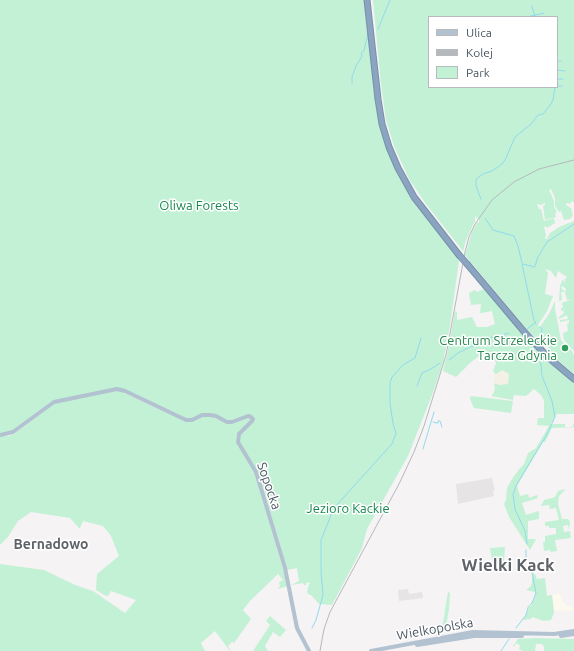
<!DOCTYPE html>
<style>
body{margin:0}
#map{position:relative;width:574px;height:651px;overflow:hidden;background:#f5f3f3;font-family:Ubuntu,sans-serif}
canvas{display:block}
.legend{position:absolute;left:428px;top:16px;width:130px;height:72px;box-sizing:border-box;background:#fff;border:1px solid #b7bbc0;margin:0;padding:5px 7px;list-style:none;font-size:12px;color:#4a5661}
.legend li{display:flex;align-items:center;gap:8px;height:20px}
.legend b{width:20px;border:1px solid #b7bbc0}
</style>
<div id="map">
<canvas width="574" height="651"></canvas>
<ul class="legend">
<li><b style="height:5px;background:#b3c2d1"></b>Ulica</li>
<li><b style="height:5px;background:#b5b8bd"></b>Kolej</li>
<li><b style="height:11px;background:#c3f1d5"></b>Park</li>
</ul>
</div>
<script>
const ctx = document.querySelector('canvas').getContext('2d');
ctx.lineJoin = 'round';
function paint(path, color) { ctx.fillStyle = color; ctx.fill(path, 'evenodd'); }
const toPath = rows => new Path2D(rows.map(r => 'M' + r).join(''));
function stroke(path, color, width, dash) { ctx.strokeStyle = color; ctx.lineWidth = width; ctx.lineCap = dash ? 'butt' : 'round'; ctx.setLineDash(dash || []); ctx.stroke(path); }
function write(font, color, halo, rows, align = 'center') {
  ctx.font = font + ' Ubuntu,sans-serif'; ctx.lineWidth = 3; ctx.setLineDash([]); ctx.textBaseline = 'middle'; ctx.strokeStyle = halo; ctx.fillStyle = color; for (const [text, x, y, turn = 0] of rows) {
    ctx.save(); ctx.translate(x, y); ctx.rotate((+turn || 0) * Math.PI / 180); ctx.textAlign = isNaN(turn) ? turn : align; if (halo) ctx.strokeText(text, 0, 0); ctx.fillText(text, 0, 0); ctx.restore();
  }
}
paint(toPath([
 [560,593,562,601,568,606,574,608,574,610,555,611,552,595]
]), '#fdf9ef');
paint(toPath([
 [492,478,495,491,493,491,494,496,458,504,456,484],
 [408,589,409,594,422,592,423,598,399,601,398,590]
]), '#e6e4e5');
paint(toPath([
 [0,0,365,0,375,94,391,158,408,192,423,213,457,256,459,261,450,325,443,363,432,395,408,456,367,529,362,548,332,605,319,604,311,595,308,594,307,591,310,582,306,583,306,585,304,585,303,583,291,585,299,581,297,568,287,570,257,472,239,442,240,436,254,421,255,419,253,416,248,415,235,420,228,420,217,415,186,419,126,390,116,388,53,401,12,431,0,434],
 [373,0,574,0,574,203,572,201,570,204,567,203,566,205,571,208,573,215,570,219,564,220,561,211,559,212,555,206,555,198,551,189,549,190,554,201,554,207,557,212,555,213,556,217,545,220,543,206,545,205,545,203,541,205,537,204,539,209,541,209,544,221,554,218,555,223,547,228,546,226,544,227,546,235,545,239,547,239,550,233,559,227,574,221,574,351,564,340,563,333,568,331,567,324,569,323,569,320,560,322,560,320,568,319,567,315,559,319,559,317,564,313,563,310,561,311,561,308,563,308,562,303,572,299,567,300,565,292,566,289,564,287,561,286,562,290,564,290,564,292,561,292,562,300,559,301,560,286,563,279,565,284,565,279,567,277,558,271,556,278,551,271,545,269,548,273,545,294,553,296,547,311,538,325,540,327,549,314,555,301,555,309,561,340,572,351,574,356,574,374,549,353,550,349,529,332,465,255,472,232,477,222,479,223,479,220,475,216,475,221,466,240,463,251,426,204,409,179,394,146,386,120,381,84],
 [429,17,557,17,557,87,429,87],
 [484,289,526,337,574,381,574,414,557,414,551,424,565,424,565,427,572,428,574,422,574,427,552,428,545,442,543,442,517,486,520,496,528,494,529,498,537,495,538,498,522,503,526,515,539,511,539,519,528,521,528,539,536,539,530,550,509,517,504,504,506,500,507,488,512,479,520,468,524,464,528,453,536,448,549,426,537,425,538,418,544,418,544,401,541,395,534,389,526,396,514,395,513,400,491,396,493,394,495,390,494,383,500,385,496,374,495,374,493,371,496,363,495,360,492,360,486,354,479,356,470,363,456,377,443,371,448,350,455,311,457,312,457,320,472,317,477,327,487,327,495,324,492,311,482,313,480,313,481,304,471,305,469,293,475,290,477,292],
 [116,391,120,391,182,420,206,416,215,417,226,423,250,417,251,420,237,435,236,440,255,473,288,586,278,589,280,586,279,582,283,580,278,574,250,601,243,610,251,619,234,643,232,642,228,646,231,651,230,651,215,631,201,643,205,651,0,651,0,564,44,570,75,585,93,591,125,613,136,600,111,591,108,596,106,596,96,590,97,574,119,556,111,536,103,526,83,521,80,528,79,528,70,518,31,512,18,521,8,537,0,545,0,436,9,436,14,434,55,403],
 [471,396,513,401,511,413,474,408,470,399],
 [566,489,559,496,558,504,562,519,568,519,570,522,569,530,568,525,563,526,564,532,570,531,571,538,555,540,557,551,551,552,550,550,544,551,543,542,545,542,545,536,556,534,556,528,549,528,549,526,545,526,545,522,559,520,556,508,550,509,549,505,541,506,544,500,555,497,558,491],
 [505,547,504,561,502,561,503,567,493,566,490,548],
 [532,573,535,574,537,579,545,578,547,596,552,595,554,613,551,620,544,621,532,617,531,619,523,620,529,609,527,607,528,605,531,606,535,597,535,592,526,590,531,586,532,582],
 [448,592,450,593,449,609,445,632,443,633,425,636,424,630,440,627,443,623],
 [270,616,286,630,280,637,273,632,265,646,268,651,253,651,270,625,266,621],
 [535,638,574,639,574,651,544,651,544,647,542,644,536,644,535,651,523,651,519,649,520,645,516,643,514,647,513,646,518,639]
]), '#c3f1d5');
paint(toPath([
 [502,370,509,374,508,384,500,385,494,383,494,373,496,374]
]), '#f5f0e5');
stroke(toPath([
 [532,6,535,17],
 [527,17,544,13],
 [378,29,390,0],
 [557,61,561,61],
 [557,70,565,71],
 [557,79,563,79],
 [352,83,352,77,356,66,362,56,361,54,364,50,368,34],
 [557,86,562,86],
 [481,199,476,186,476,179,483,174,492,171,501,165,505,160,515,137,531,124,538,115,543,114,551,104,553,100,555,87],
 [485,218,493,230,514,236,518,246,522,263],
 [522,264,534,320,536,324],
 [523,264,535,267],
 [535,266,538,257,547,242,574,224],
 [540,327,542,329,542,339],
 [527,329,535,323],
 [489,342,489,338,490,338,509,333],
 [449,360,458,353,472,346,487,343],
 [417,386,422,373,431,369,440,363],
 [433,422,436,423,438,423,438,421,440,421,442,427],
 [393,441,396,434,393,423,390,404,390,383,392,377,403,365,415,358,421,338],
 [423,449,434,412],
 [527,544,525,531,515,509,513,494,517,484,546,436,555,417,552,401,542,376,541,365,539,356],
 [526,560,526,550],
 [530,605,532,603,536,593,531,568],
 [312,628,316,620,323,595,321,572,321,540,334,508,391,445,393,442],
 [516,628,526,615,528,608],
 [501,651,509,639]
]), '#90daee', 1);
const highway = toPath([
 [367,0,378,99,382,124,389,147,398,168,414,197,459,255],
 [468,265,526,334,549,358,574,379]
]);
stroke(highway, '#7690ad', 7);
stroke(toPath([
 [0,435,13,432,54,402,117,389,125,391,186,420,192,420,202,415,210,415,216,416,227,422,232,422,248,416,251,417,253,419,252,421,239,434,238,442,256,472,285,568,297,628,309,651],
 [561,636,574,634],
 [417,645,474,636,522,636],
 [371,651,473,632,554,634,574,631]
]), '#b3c2d1', 4);
stroke(highway, '#8ba5c1', 5);
stroke(toPath([
 [320,651,324,629,330,612,399,484,414,452,424,426,446,355,465,252,469,237,475,224,492,200,514,182,539,169,574,160]
]), '#b5b8bd', 1);
const highwayBridge = toPath([
 [459,255,468,265]
]);
stroke(highwayBridge, '#7690ad', 7, []);
stroke(highwayBridge, '#8ba5c1', 5);
for (const [x, y, r, color] of [
 [565,348,4,"#2e9e5b"]
]) { const dot = new Path2D(); dot.arc(x, y, r, 0, 2 * Math.PI); ctx.fillStyle = color; ctx.fill(dot); stroke(dot, '#fff', 1.5); }
write('13px', '#17864f', '#fff', [
 ["Oliwa Forests",199,206],
 ["Jezioro Kackie",348,509]
]);
write('13px', '#27864d', '#fff', [
 ["Centrum Strzeleckie",557,341],
 ["Tarcza Gdynia",557,356]
], 'right');
write('13px', '#4a5661', '#fff', [
 ["Sopocka",269,486,71],
 ["Wielkopolska",435,629,-10]
]);
write('bold 14px', '#5f6368', '#fff', [
 ["Bernadowo",51,544]
]);
write('bold 17px', '#5f6368', '#fff', [
 ["Wielki Kack",508,565]
]);
</script>
